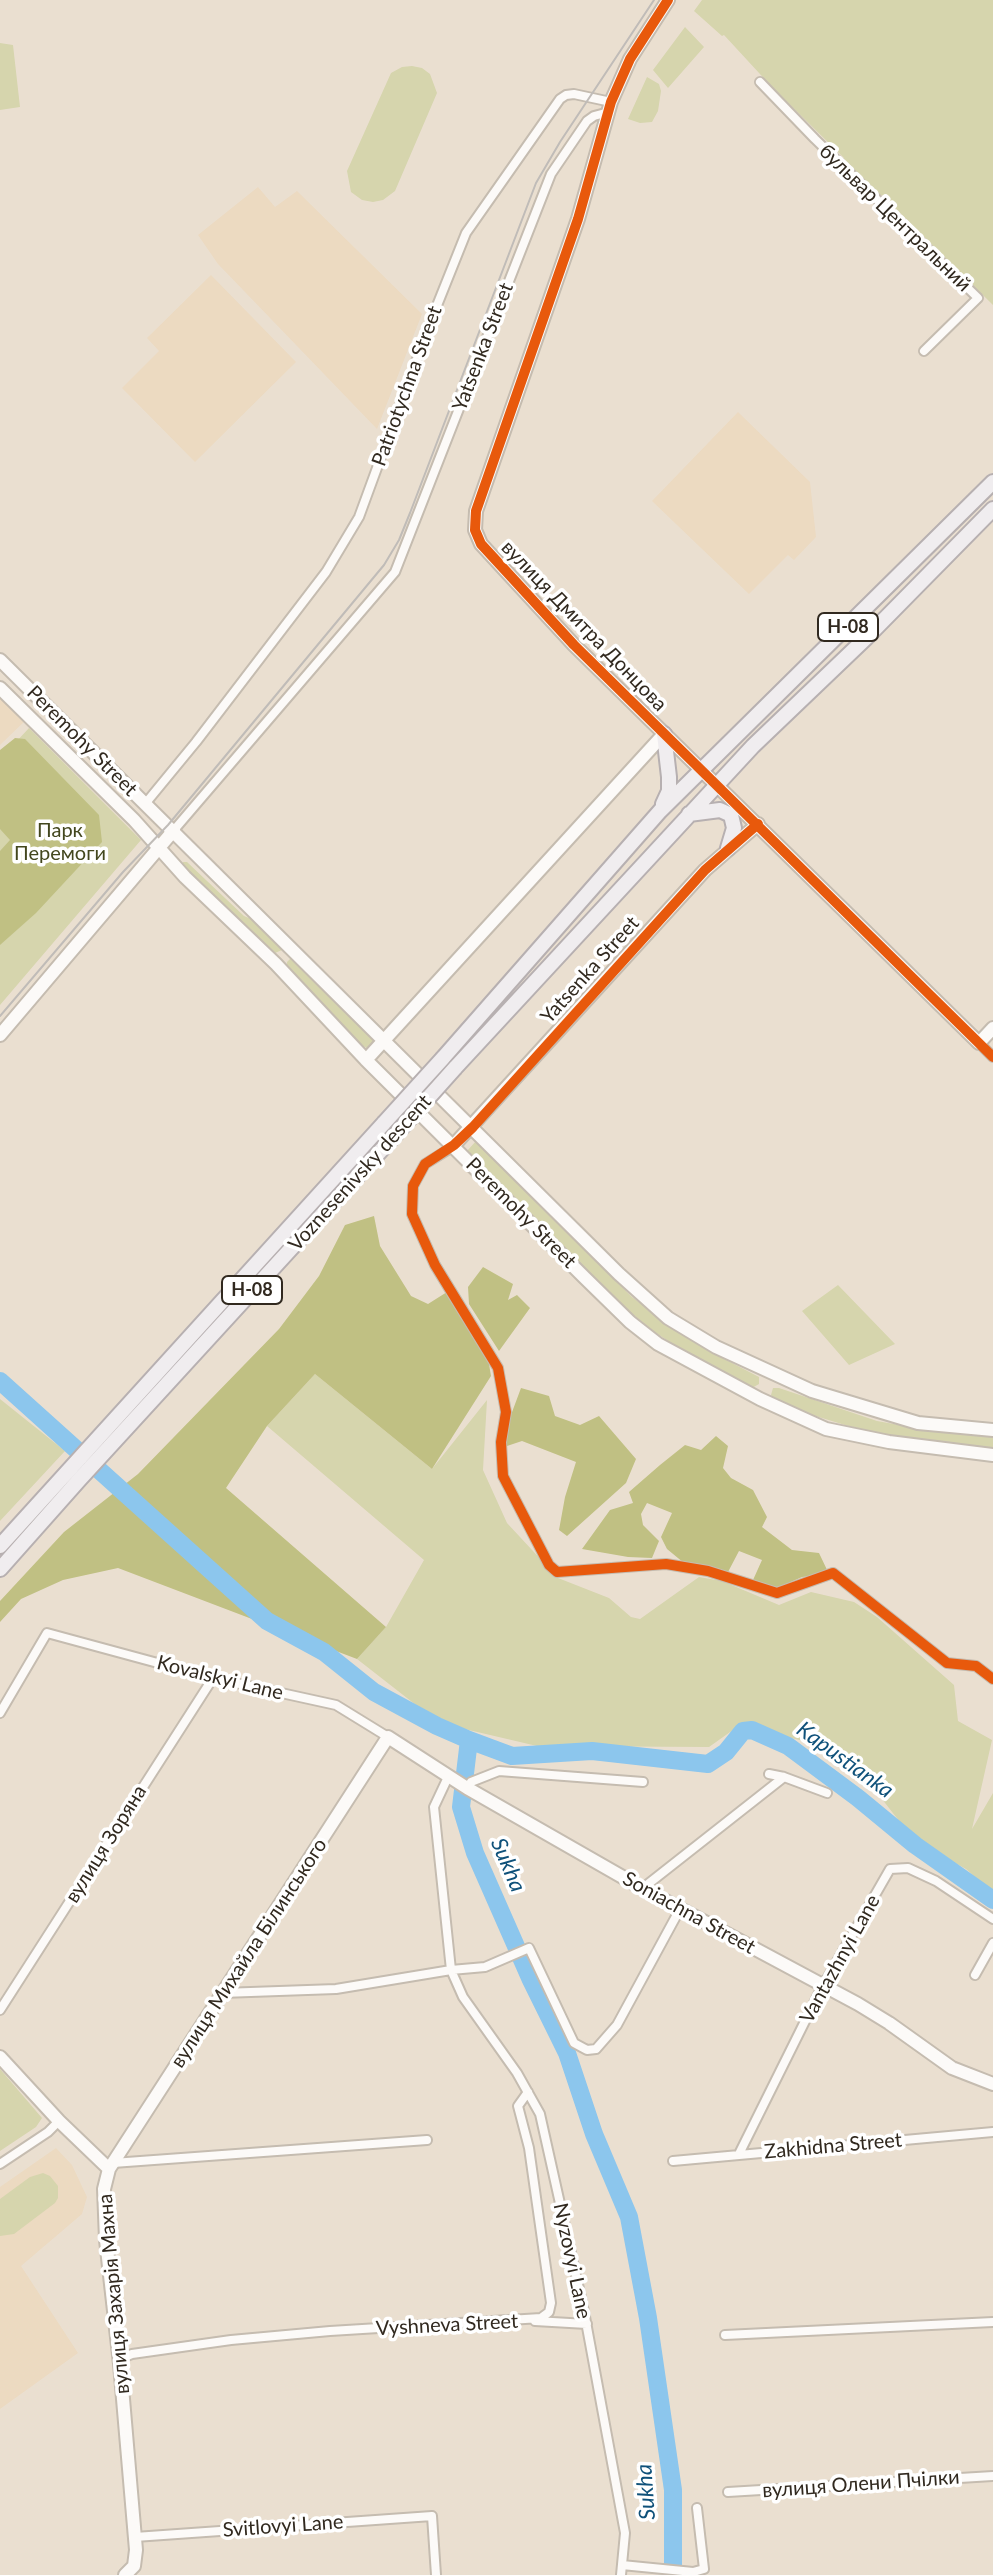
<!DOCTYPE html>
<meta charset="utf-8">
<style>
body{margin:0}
canvas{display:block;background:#eadfd0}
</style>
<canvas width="993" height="2575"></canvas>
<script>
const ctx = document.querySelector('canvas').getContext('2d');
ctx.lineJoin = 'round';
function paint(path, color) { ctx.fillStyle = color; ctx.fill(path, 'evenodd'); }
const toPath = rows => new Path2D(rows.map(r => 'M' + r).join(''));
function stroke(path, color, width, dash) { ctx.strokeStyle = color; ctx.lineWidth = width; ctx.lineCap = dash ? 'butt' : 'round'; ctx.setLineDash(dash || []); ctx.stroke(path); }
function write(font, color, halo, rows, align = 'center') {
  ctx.font = font + ' Lato,sans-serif'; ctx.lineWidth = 7; ctx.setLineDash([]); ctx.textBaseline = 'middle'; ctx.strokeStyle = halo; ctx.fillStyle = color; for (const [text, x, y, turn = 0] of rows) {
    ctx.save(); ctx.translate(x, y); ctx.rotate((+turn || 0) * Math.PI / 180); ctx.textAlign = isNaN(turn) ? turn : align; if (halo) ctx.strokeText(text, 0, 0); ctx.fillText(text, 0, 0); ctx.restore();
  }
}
paint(toPath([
 [258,187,275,207,297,191,422,314,377,429,218,264,198,235],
 [211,275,296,362,195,462,122,388,159,351,147,338],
 [738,412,810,482,816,537,794,560,788,555,749,594,652,501],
 [0,690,28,718,0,745],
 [56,2148,72,2165,87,2197,82,2214,21,2266,78,2353,0,2409,0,2187]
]), '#ecdac1');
paint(toPath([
 [702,0,993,0,993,305,882,195,880,197,842,161,844,158,771,86,724,35,722,36,694,11],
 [685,27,704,47,668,88,653,70],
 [0,43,13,45,20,107,0,110],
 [412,66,422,68,430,74,437,93,395,191,383,200,373,202,362,200,351,192,347,171,391,73,402,67],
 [647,77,659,84,661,91,658,111,652,122,640,123,628,119],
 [29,728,141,840,0,1005,0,759],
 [183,862,187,862,244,916,263,924,283,946,282,950,275,953,271,951,182,867],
 [291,958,297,960,371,1037,374,1041,372,1047,367,1048,361,1045,287,968,287,962],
 [476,1141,632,1297,671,1326,709,1351,759,1377,759,1384,752,1388,702,1363,653,1331,618,1302,467,1151],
 [838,1285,895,1344,849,1365,802,1311],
 [315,1374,432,1469,487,1400,483,1470,507,1523,558,1578,609,1598,631,1617,640,1619,699,1577,722,1581,779,1605,811,1592,854,1602,877,1617,954,1685,958,1721,992,1740,972,1829,993,1793,993,1893,966,1869,914,1840,871,1785,811,1743,740,1725,709,1747,537,1746,439,1723,357,1659,386,1627,424,1560,267,1426],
 [773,1388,779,1388,877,1421,916,1428,993,1437,993,1449,895,1437,845,1425,809,1414,774,1399,771,1395],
 [0,1399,65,1451,0,1521],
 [0,2069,42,2118,36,2127,0,2151],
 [43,2173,50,2176,58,2186,58,2198,55,2203,14,2234,0,2236,0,2199,30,2177]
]), '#d6d5ad');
paint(toPath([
 [15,738,25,739,99,815,102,842,36,913,0,945,0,851,10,840,0,829,0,750],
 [374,1216,380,1246,411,1296,428,1304,447,1292,489,1364,491,1376,432,1469,315,1374,267,1426,226,1488,386,1627,357,1659,118,1568,63,1580,21,1599,0,1622,0,1601,64,1532,138,1474,279,1329,319,1276,345,1225],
 [483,1267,513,1284,508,1300,517,1295,530,1308,499,1351,469,1304,468,1287],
 [521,1388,549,1396,555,1416,580,1425,599,1416,636,1459,626,1483,567,1536,559,1530,565,1497,576,1462,522,1441,507,1446,505,1431],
 [716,1436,728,1446,723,1468,731,1478,753,1490,767,1517,762,1527,792,1550,819,1553,829,1574,802,1577,777,1588,753,1580,762,1560,739,1551,728,1572,684,1563,667,1549,661,1537,672,1513,647,1503,641,1514,643,1525,659,1541,652,1558,628,1557,582,1549,610,1510,633,1503,629,1492,660,1465,685,1445,701,1450]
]), '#c0c083');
stroke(toPath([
 [0,1381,267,1621,324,1652,374,1692,437,1726,469,1740,461,1807,475,1853,530,1978,567,2053,594,2134,629,2217,648,2318,673,2490,673,2575],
 [469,1740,512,1756,592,1751,708,1764,726,1752,743,1731,752,1730,788,1746,858,1798,915,1845,993,1900]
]), '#8cc6ed', 18);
const street = toPath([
 [760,82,815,139,978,298,924,351],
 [145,804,196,742,326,572,359,517,432,318,466,233,560,99,566,95,574,94,611,102],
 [174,830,395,572,551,174,587,121,594,116,609,112],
 [979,1043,993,1057],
 [454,1146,425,1164,413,1186,412,1214,435,1265,498,1368,506,1412,501,1442,503,1476,549,1565,557,1572,666,1564,708,1571,777,1593,833,1573,947,1663,976,1666,993,1679],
 [0,1713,47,1633,213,1678,336,1705,388,1737],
 [769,1774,784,1777,827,1793],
 [467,1788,471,1782,499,1771,643,1782],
 [647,1891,648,1884,784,1777],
 [975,1975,993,1943],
 [222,1993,336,1989,451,1970,434,1807,449,1775],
 [0,2010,213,1678],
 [739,2154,820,1991,890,1869,908,1868,936,1881,993,1919],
 [673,2161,993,2132],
 [113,2163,427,2140],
 [0,2164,48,2132,59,2121],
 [535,2321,587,2324],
 [725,2335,993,2322],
 [120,2359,132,2354,231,2340,330,2331,541,2318,549,2312,551,2303,529,2148,518,2106,528,2092],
 [728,2492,993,2476],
 [135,2537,432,2516,436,2575],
 [622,2565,693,2572,704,2569,697,2508],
 [621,2575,625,2533,584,2311,540,2114,517,2073,463,1997,451,1970,485,1967,529,1948,574,2043,587,2050,596,2049,617,2025,680,1909]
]);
const secondary = toPath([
 [668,0,630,59,611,102,578,219,476,511,475,530,481,544,574,645,979,1043,993,1028],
 [0,660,619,1274,668,1318,716,1347,812,1391,918,1423,993,1430],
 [0,688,134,820,185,877,276,964,366,1060,584,1277,630,1322,658,1344,760,1399,826,1429,889,1442,993,1455],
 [0,1035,174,830],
 [366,1060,664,734],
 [454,1145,705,870,758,824],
 [0,2057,59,2121,109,2169,104,2189,106,2240,120,2364,136,2550,134,2566,125,2575],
 [109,2169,388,1737,467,1788,647,1891,858,2004,889,2023,952,2068,993,2084]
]);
const primary = toPath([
 [663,804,669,791,669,777,664,734],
 [689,814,720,810,731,815,734,828,728,848],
 [443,1058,660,811,993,482],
 [455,1068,753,746,866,638,993,509],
 [0,1546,384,1123],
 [0,1569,79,1480,396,1134]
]);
stroke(street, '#c5bcb0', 12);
stroke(secondary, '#c5bcb0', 16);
stroke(primary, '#b7b0b1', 18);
stroke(street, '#fcfaf8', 8);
stroke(secondary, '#fcfaf8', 12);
stroke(primary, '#f0edef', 14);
stroke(toPath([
 [0,1016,123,872,168,825,384,565,399,540,410,513,536,183,560,142,654,0]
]), '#c0bcb8', 2);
const primaryBridge = toPath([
 [384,1123,443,1058],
 [396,1134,455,1068]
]);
stroke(primaryBridge, '#b7b0b1', 18, []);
stroke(primaryBridge, '#f0edef', 14);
stroke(toPath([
 [668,0,630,59,611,102,578,219,476,511,475,530,481,544,574,645,993,1057],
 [758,824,705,870,473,1127,454,1145,425,1164,413,1186,412,1214,435,1265,498,1368,506,1412,501,1442,503,1476,549,1565,557,1572,666,1564,708,1571,777,1593,833,1573,947,1663,976,1666,993,1679]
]), '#e8590c', 10);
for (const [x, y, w] of [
 [848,627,60],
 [252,1290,60]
]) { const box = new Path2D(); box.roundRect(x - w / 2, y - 14, w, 28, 6); ctx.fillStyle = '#fff'; ctx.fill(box); stroke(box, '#31291f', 2); }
write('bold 18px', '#31291f', null, [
 ["Н-08",848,627],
 ["Н-08",252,1290]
]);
write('20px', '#31291f', '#fff', [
 ["бульвар Центральний",895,218,44],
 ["Yatsenka Street",483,347,-69],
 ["Patriotychna Street",407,386,-70],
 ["вулиця Дмитра Донцова",584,626,46],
 ["Peremohy Street",82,741,45],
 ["Yatsenka Street",590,970,-48],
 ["Voznesenivsky descent",360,1173,-48],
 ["Peremohy Street",521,1213,45],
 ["Kovalskyi Lane",220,1678,14],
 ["вулиця Зоряна",106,1844,-58],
 ["Soniachna Street",689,1913,29],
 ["вулиця Михайла Білинського",249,1953,-57],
 ["Vantazhnyi Lane",840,1959,-61],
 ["Zakhidna Street",833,2146,-5],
 ["Nyzovyi Lane",572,2261,78],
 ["вулиця Захарія Махна",114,2294,-95],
 ["Vyshneva Street",447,2325,-3],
 ["вулиця Олени Пчілки",861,2484,-4],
 ["Svitlovyi Lane",283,2526,-4]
]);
write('20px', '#43471e', '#fff', [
 ["Парк",60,831],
 ["Перемоги",60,854]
]);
write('italic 22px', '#0f517a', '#fff', [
 ["Kapustianka",845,1760,36],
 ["Sukha",508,1865,67],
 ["Sukha",646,2492,-94]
]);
</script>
